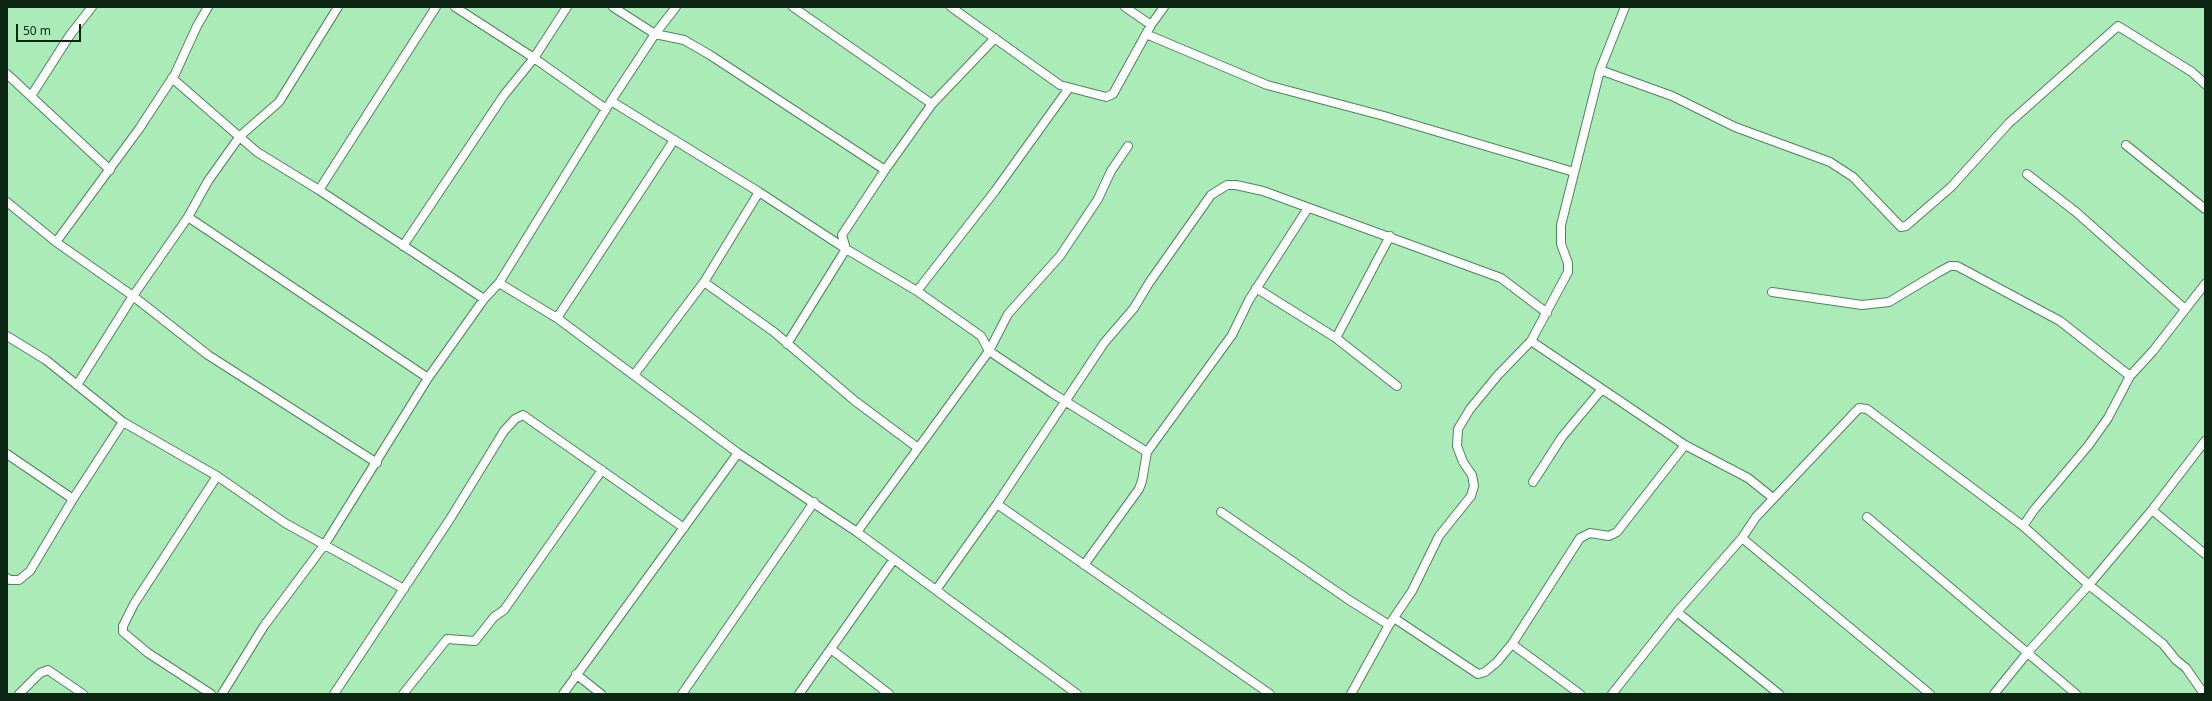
<!DOCTYPE html>
<style>
body{margin:0}
#map{position:relative;width:2212px;height:701px;overflow:hidden;background:#aaebb7;font-family:"Noto Sans",sans-serif}
canvas{display:block}
.frame{position:absolute;inset:0;border:8px solid #0d2613;pointer-events:none}
.scale{position:absolute;left:16px;top:24px;width:65px;height:18px;box-sizing:border-box;border:2px solid #0d2613;border-top:0;padding-left:5px;font-size:12px;line-height:14px;white-space:nowrap;color:#0d2613;-webkit-text-stroke:3px #aaebb7;paint-order:stroke}
</style>
<div id="map">
<canvas width="2212" height="701"></canvas>
<div class="frame"></div>
<div class="scale">50 m</div>
</div>
<script>
const ctx = document.querySelector('canvas').getContext('2d');
ctx.lineJoin = 'round';
const toPath = rows => new Path2D(rows.map(r => 'M' + r).join(''));
function stroke(path, color, width, dash) { ctx.strokeStyle = color; ctx.lineWidth = width; ctx.lineCap = dash ? 'butt' : 'round'; ctx.setLineDash(dash || []); ctx.stroke(path); }
const street = toPath([
 [455,7,534,58,606,109],
 [613,7,655,34,684,40,710,55,885,170],
 [793,7,932,104],
 [951,7,1060,85,1106,97,1113,94,1151,25,1164,7],
 [1125,7,1151,25],
 [1146,34,1267,85,1384,116,1574,172],
 [1600,70,1672,96,1735,127,1830,162,1853,177,1901,227,1906,226,1951,187,2009,123,2118,26,2192,72,2205,84],
 [7,74,110,170],
 [172,78,257,152,319,190,484,299],
 [31,96,70,35,92,7],
 [611,101,759,192,846,249,917,291,981,336,989,351,1052,393,1147,452],
 [2126,145,2205,209],
 [2027,174,2076,212,2185,309],
 [319,190,436,7],
 [7,202,56,242,133,296,208,355,377,463],
 [188,217,428,378],
 [56,242,139,129,175,74,197,26,208,7],
 [403,246,504,95,534,58,567,7],
 [704,282,774,332,855,401,918,448],
 [499,283,557,318,738,453,857,532,1077,694],
 [1256,288,1336,338,1397,386],
 [917,291,995,191,1069,88],
 [1772,292,1862,305,1889,302,1939,272,1950,266,1957,266,2060,321,2130,376],
 [557,318,674,140],
 [7,336,46,360,123,422,217,476,285,523,404,589],
 [1336,338,1390,236],
 [1531,341,1685,445,1748,478,1773,498],
 [787,344,846,249,842,235,885,170,932,104,995,38],
 [634,375,704,282,759,192],
 [77,385,133,296,188,217,208,181,240,136,279,102,338,7],
 [7,454,73,499],
 [1533,482,1562,437,1602,389],
 [997,504,1270,694],
 [2152,510,2205,554],
 [1221,512,1349,600,1389,625],
 [1867,517,2076,694],
 [2023,526,2034,510,2088,446,2108,418,2130,376,2153,351,2205,284],
 [857,532,989,351,1008,314,1060,256,1098,199,1111,171,1128,146],
 [1742,538,1930,694],
 [1084,565,1139,489,1142,481,1147,452,1232,335,1249,300,1308,208],
 [7,578,10,580,19,580,30,571,73,499,123,422],
 [936,590,997,504,1104,343,1134,308,1149,283,1211,195,1227,185,1236,185,1263,191,1501,278,1547,313],
 [1677,612,1779,694],
 [1394,618,1478,674,1485,672,1497,662,1512,644,1580,538,1590,533,1609,536,1617,532,1685,445],
 [1512,644,1580,694],
 [831,649,889,694],
 [576,674,601,694],
 [19,694,40,673,48,670,83,694],
 [211,694,148,653,123,632,123,626,134,604,217,476],
 [222,694,264,626,325,544,428,378,484,299,499,283,611,101,655,34,676,7],
 [334,694,450,519,504,431,515,419,523,415,684,528],
 [403,694,447,639,475,641,494,617,504,610,602,470],
 [563,694,738,453],
 [682,694,814,502],
 [799,694,894,559],
 [1351,694,1389,625,1412,591,1439,536,1471,496,1474,486,1472,475,1463,462,1457,446,1458,429,1470,409,1498,375,1531,341,1568,272,1568,263,1561,244,1561,225,1600,70,1625,7],
 [1612,694,1677,612,1742,538,1756,517,1859,408,1867,409,2023,526,2089,585,2163,644,2176,660,2186,668,2204,694],
 [1994,694,2028,652,2089,585,2152,510,2205,441]
]);
stroke(street, '#4a8758', 10);
stroke(street, '#fff', 8);
</script>
